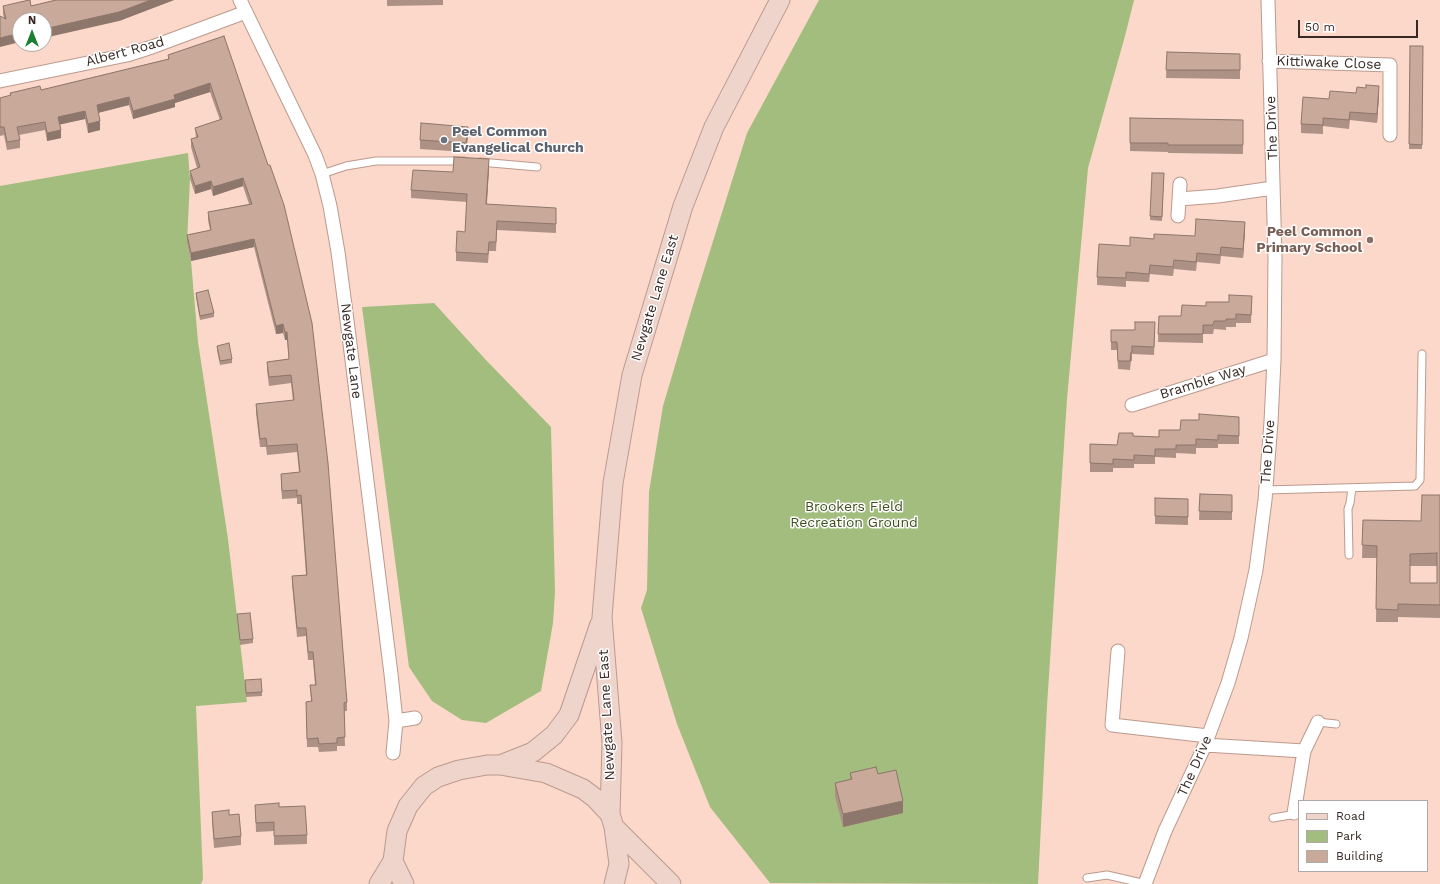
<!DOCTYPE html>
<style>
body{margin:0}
#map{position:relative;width:1440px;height:884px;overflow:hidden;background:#fbd8ca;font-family:"Work Sans",sans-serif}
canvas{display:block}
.legend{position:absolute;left:1298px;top:800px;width:130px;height:72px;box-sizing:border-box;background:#fff;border:1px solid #afa9a7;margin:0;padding:5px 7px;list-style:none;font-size:12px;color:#362924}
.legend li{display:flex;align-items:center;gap:8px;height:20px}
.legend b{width:20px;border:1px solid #afa9a7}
.north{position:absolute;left:12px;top:12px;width:40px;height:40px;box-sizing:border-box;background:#fff;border:1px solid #afa9a7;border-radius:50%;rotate:0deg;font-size:11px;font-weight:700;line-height:16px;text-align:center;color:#362924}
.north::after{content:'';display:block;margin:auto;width:14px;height:18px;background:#1b7e32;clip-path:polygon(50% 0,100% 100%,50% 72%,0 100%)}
.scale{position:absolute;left:1298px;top:20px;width:120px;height:18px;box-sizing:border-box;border:2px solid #362924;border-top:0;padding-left:5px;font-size:12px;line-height:14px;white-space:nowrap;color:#362924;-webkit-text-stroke:3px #fff;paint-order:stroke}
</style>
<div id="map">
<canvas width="1440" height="884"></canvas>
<ul class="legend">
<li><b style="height:5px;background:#efd4cb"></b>Road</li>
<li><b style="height:11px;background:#a2bd7d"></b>Park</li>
<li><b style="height:11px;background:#c9a999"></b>Building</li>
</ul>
<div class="north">N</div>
<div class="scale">50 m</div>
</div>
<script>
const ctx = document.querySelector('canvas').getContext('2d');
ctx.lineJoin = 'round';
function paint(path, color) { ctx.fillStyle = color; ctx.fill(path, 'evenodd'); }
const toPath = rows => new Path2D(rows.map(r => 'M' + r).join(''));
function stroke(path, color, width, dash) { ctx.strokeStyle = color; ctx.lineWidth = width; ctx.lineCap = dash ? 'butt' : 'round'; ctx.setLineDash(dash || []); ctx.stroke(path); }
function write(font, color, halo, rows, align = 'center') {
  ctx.font = font + ' "Work Sans",sans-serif'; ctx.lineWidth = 3; ctx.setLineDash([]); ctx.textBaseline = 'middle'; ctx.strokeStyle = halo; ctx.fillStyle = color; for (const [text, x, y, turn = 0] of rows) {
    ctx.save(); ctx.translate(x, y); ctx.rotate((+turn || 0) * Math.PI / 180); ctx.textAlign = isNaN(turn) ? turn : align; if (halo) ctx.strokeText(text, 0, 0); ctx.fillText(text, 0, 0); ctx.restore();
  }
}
paint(toPath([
 [819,0,1134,0,1125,36,1088,168,1067,399,1047,706,1038,884,770,883,710,807,677,724,641,608,647,590,649,492,663,406,693,305,747,133],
 [188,153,190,179,187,243,191,261,198,342,228,539,247,702,196,706,203,879,201,884,0,884,0,186],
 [434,303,485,359,551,427,555,592,553,623,541,691,486,723,462,720,432,701,409,667,362,307]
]), '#a2bd7d');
const service = toPath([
 [480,162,537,167],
 [322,174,346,166,376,161,464,161],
 [1265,490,1415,486,1420,480,1422,354],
 [1349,555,1348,509,1350,503,1352,488],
 [1318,722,1336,724],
 [1273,818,1296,814],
 [1087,878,1107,875,1146,884]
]);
const minor = toPath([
 [240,0,315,155,322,174,330,206,338,252,348,328,391,674,396,721,393,753],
 [1269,61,1390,65,1390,135],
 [0,81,127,55,152,47,246,12],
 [1179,199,1218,196,1273,188],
 [1178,216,1180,184],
 [1132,405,1274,360],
 [1118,651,1112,725,1208,736],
 [396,721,415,718],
 [1205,745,1304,751],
 [1294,813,1304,751,1318,722],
 [1145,884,1165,831,1205,745,1228,683,1241,638,1256,570,1265,500,1271,422,1274,360,1275,257,1268,0]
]);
const secondary = toPath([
 [500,765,533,752,554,735,569,715,600,624],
 [610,814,612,743,602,617,613,483,632,375,683,206,714,127,780,0],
 [614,827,671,884],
 [379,884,393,861],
 [404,884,393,861,397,831,408,806,424,786,438,777,459,770,487,765,500,765,546,773,583,789,595,798,610,814,614,827,619,864,614,884]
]);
stroke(service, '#bb9a8d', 9);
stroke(minor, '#bb9a8d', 15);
stroke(secondary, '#bb9a8d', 21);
stroke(service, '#fff', 7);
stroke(minor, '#fff', 13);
stroke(secondary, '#efd4cb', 19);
paint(toPath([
 [56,0,174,0,119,21,20,20,20,42,4,18,3,14,3,6,31,6],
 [387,0,443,0,443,5,387,6],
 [224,36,268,165,347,702,347,711,344,711,345,746,337,746,337,751,319,752,318,747,307,747,306,702,311,701,310,685,315,685,313,660,308,660,306,636,297,637,292,584,292,576,306,575,301,504,297,504,297,498,282,499,281,482,281,474,299,472,297,452,267,455,266,447,260,447,256,413,256,404,293,401,291,383,269,386,267,370,267,362,289,359,287,340,285,340,283,333,276,334,254,247,191,261,187,243,187,235,210,230,208,220,208,212,249,204,243,186,213,196,211,189,195,194,190,179,190,171,197,168,191,147,191,139,196,138,195,128,220,120,210,92,175,103,175,107,133,119,129,105,98,113,100,130,88,133,85,119,60,124,61,138,47,141,45,130,19,135,20,140,20,148,7,150,4,135,0,136,0,98,10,96,10,93,41,90,168,59,168,55],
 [1410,46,1423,46,1422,149,1409,149],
 [1167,52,1240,54,1240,79,1166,78],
 [1379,95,1377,123,1350,120,1349,129,1323,126,1323,134,1301,133,1301,124,1329,99],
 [1130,118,1243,120,1243,154,1168,153,1168,152,1130,151],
 [468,135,466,152,420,149,420,140],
 [489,168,487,204,556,216,556,233,497,230,496,251,489,251,488,263,456,261,456,252,465,232,467,202,411,198,411,190,453,172],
 [1164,173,1162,221,1150,220,1150,216],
 [1245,231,1243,258,1221,256,1220,264,1197,262,1196,271,1174,269,1173,276,1150,274,1149,282,1126,281,1126,287,1097,285,1097,277,1130,246,1154,239,1195,236],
 [196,293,214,313,214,317,200,320,196,297],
 [1252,296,1251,323,1236,323,1236,327,1226,327,1226,330,1214,329,1213,334,1203,334,1203,343,1158,342,1159,316,1181,316,1206,306,1229,302],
 [1155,331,1154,355,1132,354,1132,361,1131,361,1130,370,1118,369,1117,350,1111,350,1111,342],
 [217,346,232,359,232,363,220,365,217,350],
 [1239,417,1239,444,1218,444,1218,448,1196,448,1196,454,1176,453,1176,458,1155,457,1155,464,1134,464,1134,468,1113,468,1113,472,1090,472,1090,444,1117,445,1133,436,1159,437,1180,430,1199,420],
 [1200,494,1232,495,1232,520,1199,520],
 [1440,495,1440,618,1398,617,1398,622,1376,622,1377,558,1362,558,1363,520,1421,521],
 [1410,566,1437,566,1437,583,1410,583],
 [1155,498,1188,499,1188,525,1155,524],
 [237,614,253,639,253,643,240,645],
 [245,680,262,692,262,696,246,697],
 [850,773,878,774,903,813,843,827,835,796,835,783,850,779],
 [255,805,279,807,307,835,307,844,274,845,274,831,256,832],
 [212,812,229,815,241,836,241,845,214,848,212,820]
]), '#ad9184');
paint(toPath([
 [151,0,174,0,119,21,44,38,44,29],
 [20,33,20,42,0,47,0,38],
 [210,83,210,92,175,103,175,107,133,119,133,111,174,95],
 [1379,86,1379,95,1377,123,1377,114],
 [129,97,129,105,97,113,97,105],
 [85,111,85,119,58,125,58,117],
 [100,121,100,130,88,133,88,124],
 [468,127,468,135,466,152,466,143],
 [61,130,61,138,47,141,47,133],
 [489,159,489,168,486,213,486,204],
 [243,178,243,186,213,196,213,187],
 [211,181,211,189,195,194,195,186],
 [1245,222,1245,231,1243,258,1243,249],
 [254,239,254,247,191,261,191,253],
 [283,324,283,333,276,334,276,326],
 [285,332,287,332,287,340,285,340],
 [903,801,903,813,843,827,843,814]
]), '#8d766b');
const building = toPath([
 [29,0,30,0,31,6,56,0,151,0,119,12,44,29,44,20,20,20,20,33,0,38,0,16,6,19,3,6,29,0],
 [224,36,268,165,270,165,284,205,312,323,328,463,347,702,344,703,345,737,337,738,337,743,319,744,318,738,307,739,306,702,312,701,310,685,316,685,313,652,308,652,306,628,297,628,292,576,307,575,301,495,297,496,297,490,282,491,281,474,300,472,297,444,267,446,266,438,260,439,256,404,294,400,291,375,269,377,267,362,289,359,287,332,285,332,283,324,276,326,254,239,191,253,187,235,211,230,208,212,252,204,243,178,213,187,211,181,195,186,190,171,200,167,191,139,198,137,195,128,222,119,210,83,174,95,175,99,133,111,129,97,97,105,100,121,88,124,85,111,58,117,61,130,47,133,45,122,17,127,20,140,7,142,4,127,0,127,0,98,11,95,10,93,40,86,41,90,169,59,168,55,224,36],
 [1410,46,1423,46,1422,145,1409,144,1410,46],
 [1167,52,1240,54,1240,70,1166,70,1167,52],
 [1366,85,1379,86,1377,114,1350,112,1349,120,1323,118,1323,125,1301,124,1303,97,1329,99,1330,91,1356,93,1357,87,1366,88,1366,85],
 [1130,118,1243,120,1243,145,1168,145,1168,143,1130,143,1130,118],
 [421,123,468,127,466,143,420,140,421,123],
 [454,157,489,159,486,204,556,208,556,224,497,221,496,242,489,242,488,254,456,252,457,231,465,232,467,194,411,190,413,170,453,172,454,157],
 [1152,173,1164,173,1162,217,1150,216,1152,173],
 [1196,219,1245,222,1243,249,1221,247,1220,255,1197,253,1196,262,1174,260,1173,267,1150,265,1149,274,1126,272,1126,278,1097,277,1099,244,1130,246,1130,237,1154,239,1154,234,1195,236,1196,219],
 [208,290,214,313,200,316,196,293,208,290],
 [1229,295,1252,296,1251,315,1236,314,1236,319,1226,319,1226,321,1214,321,1213,325,1203,325,1203,334,1158,334,1159,316,1181,316,1182,305,1206,306,1206,302,1229,302,1229,295],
 [1135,322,1155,322,1154,347,1132,346,1132,352,1131,352,1130,361,1118,361,1117,342,1111,342,1111,330,1135,330,1135,322],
 [229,343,232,359,220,361,217,346,229,343],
 [1199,414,1239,417,1239,436,1218,435,1218,440,1196,439,1196,445,1176,445,1176,449,1155,449,1155,456,1134,455,1134,460,1113,459,1113,464,1090,463,1090,444,1117,445,1119,433,1133,433,1133,436,1159,437,1159,430,1180,430,1181,420,1199,420,1199,414],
 [1200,494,1232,495,1232,512,1199,511,1200,494],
 [1422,495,1440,495,1440,605,1398,604,1398,610,1376,609,1377,546,1362,545,1363,520,1421,521,1422,495],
 [1437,553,1437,583,1410,583,1410,554,1437,553],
 [1155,498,1188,499,1188,517,1155,516,1155,498],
 [250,613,253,639,240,640,237,614,250,613],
 [261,679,262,692,246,693,245,680,261,679],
 [876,767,878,774,896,770,903,801,843,814,835,783,852,779,850,773,876,767],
 [279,803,279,807,305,806,307,835,274,836,274,822,256,823,255,805,279,803],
 [229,810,229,815,239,814,241,836,214,839,212,812,229,810]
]);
paint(building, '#c9a999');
stroke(building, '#8d766b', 1);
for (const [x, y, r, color] of [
 [444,140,4,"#6b7280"],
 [1370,240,4,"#8d6e63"]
]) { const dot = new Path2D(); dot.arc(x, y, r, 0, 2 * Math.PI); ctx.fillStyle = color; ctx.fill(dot); stroke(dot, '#fff', 1.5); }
write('14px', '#362924', '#fff', [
 ["Albert Road",125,52,-15],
 ["Kittiwake Close",1329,63,2],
 ["The Drive",1272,128,-92],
 ["Newgate Lane East",655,298,-73],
 ["Newgate Lane",351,351,83],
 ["Bramble Way",1203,382,-17],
 ["The Drive",1268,452,-86],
 ["Newgate Lane East",607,715,-93],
 ["The Drive",1195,766,-66]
]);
write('bold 14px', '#5b616d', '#fff', [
 ["Peel Common",452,132],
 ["Evangelical Church",452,148]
], 'left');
write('bold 14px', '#785e54', '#fff', [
 ["Peel Common",1362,232],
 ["Primary School",1362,248]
], 'right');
write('14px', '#3d501c', '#fff', [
 ["Brookers Field",854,507],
 ["Recreation Ground",854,523]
]);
</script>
